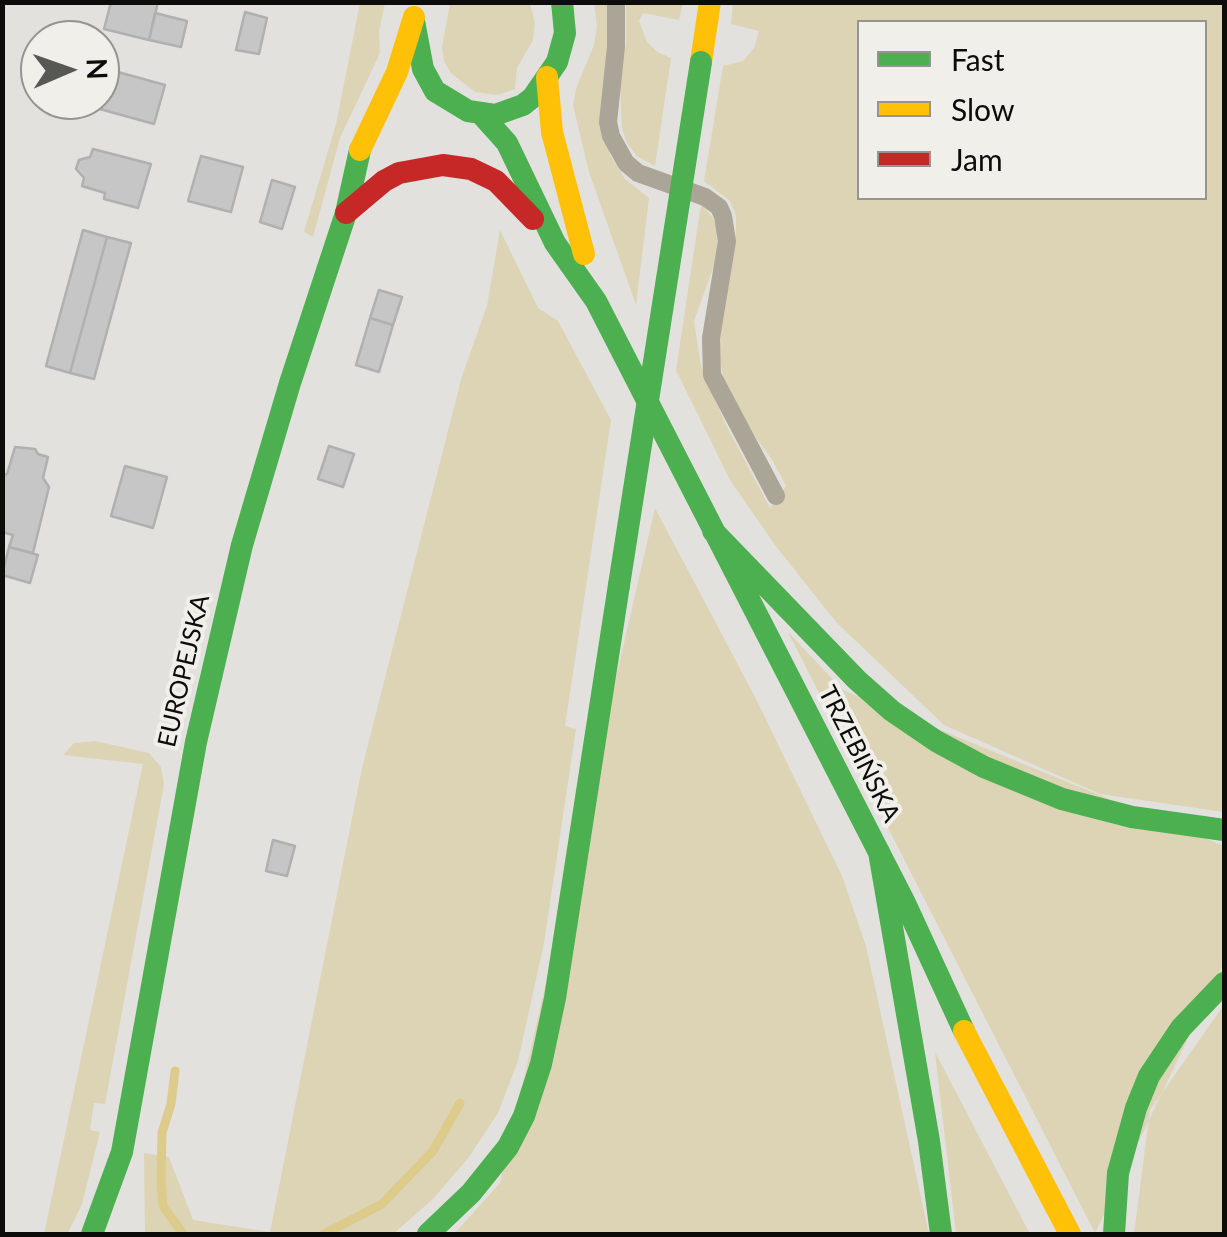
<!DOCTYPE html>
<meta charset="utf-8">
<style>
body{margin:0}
#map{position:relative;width:1227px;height:1237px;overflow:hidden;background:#e2e1de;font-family:Lato,sans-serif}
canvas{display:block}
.frame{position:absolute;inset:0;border:5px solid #0c0c0a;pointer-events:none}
.legend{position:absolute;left:857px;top:20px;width:350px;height:180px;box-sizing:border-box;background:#f1efe9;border:2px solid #959490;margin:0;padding:12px 18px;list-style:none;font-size:30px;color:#0c0c0a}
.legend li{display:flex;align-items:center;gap:20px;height:50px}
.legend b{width:50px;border:2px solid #959490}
.north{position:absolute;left:20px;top:20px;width:100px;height:100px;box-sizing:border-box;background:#f1efe9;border:2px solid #959490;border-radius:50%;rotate:88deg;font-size:28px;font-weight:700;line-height:40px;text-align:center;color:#0c0c0a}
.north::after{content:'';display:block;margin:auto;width:35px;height:45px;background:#575754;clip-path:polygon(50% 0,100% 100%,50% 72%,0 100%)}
</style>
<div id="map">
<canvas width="1227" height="1237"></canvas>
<div class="frame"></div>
<ul class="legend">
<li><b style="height:12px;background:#4caf50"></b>Fast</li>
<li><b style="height:12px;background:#ffc107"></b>Slow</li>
<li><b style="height:12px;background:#c62828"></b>Jam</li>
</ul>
<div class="north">N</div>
</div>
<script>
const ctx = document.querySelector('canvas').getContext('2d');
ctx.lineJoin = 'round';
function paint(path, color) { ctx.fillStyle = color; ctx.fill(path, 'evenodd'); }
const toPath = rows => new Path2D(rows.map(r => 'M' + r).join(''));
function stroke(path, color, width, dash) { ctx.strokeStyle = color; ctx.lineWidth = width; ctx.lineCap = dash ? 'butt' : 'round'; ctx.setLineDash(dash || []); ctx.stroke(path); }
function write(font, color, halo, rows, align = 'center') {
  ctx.font = font + ' Lato,sans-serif'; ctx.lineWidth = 8; ctx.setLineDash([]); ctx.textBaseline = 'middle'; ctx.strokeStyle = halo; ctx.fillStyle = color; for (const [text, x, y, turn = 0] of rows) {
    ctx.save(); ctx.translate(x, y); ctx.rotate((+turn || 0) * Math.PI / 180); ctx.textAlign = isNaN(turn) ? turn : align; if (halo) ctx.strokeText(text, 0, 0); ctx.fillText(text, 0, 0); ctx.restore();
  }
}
paint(toPath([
 [360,3,385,3,379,32,380,53,340,138,313,237,304,232,336,124],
 [450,3,530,3,535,23,533,40,517,68,515,89,498,95,475,92,451,73,444,61,442,47],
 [594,3,610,3,612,25,602,125,610,155,625,179,649,198,636,305,589,172,573,105,576,89,594,45,597,27],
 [626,3,683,3,679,20,643,13,639,21,647,42,657,52,671,58,655,166,637,156,627,143,622,128,620,86,626,44],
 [733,3,1224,3,1224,812,1100,794,944,725,836,622,775,545,730,480,676,370,701,204,714,219,718,231,717,257,694,321,701,366,726,425,770,508,786,486,772,460,737,411,724,383,719,352,720,323,736,234,736,216,730,201,704,181,723,66,743,61,754,48,759,31,731,24],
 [860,22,1204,22,1204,198,860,198],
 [500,230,538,308,558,321,611,420,565,726,576,729,544,943,518,1061,498,1113,469,1157,433,1199,393,1234,145,1234,144,1153,169,1157,193,1220,270,1232,362,768,462,376,487,306],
 [655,508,755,697,842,876,866,946,929,1234,454,1234,500,1183],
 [788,632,843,690,1224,846,1224,963,1095,1233],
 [95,741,149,753,161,767,164,784,105,1104,94,1103,90,1130,100,1132,82,1204,69,1231,65,1234,44,1234,143,764,63,755,74,743],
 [1224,1005,1224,1234,1134,1234,1150,1110],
 [935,1052,1030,1234,956,1234]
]), '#dcd4b5');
stroke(toPath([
 [175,1071,171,1104,162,1133,161,1179,163,1206,183,1234],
 [324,1234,382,1204,433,1151,460,1103]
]), '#dccb8b', 9);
const building = toPath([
 [111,2,158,2,149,40,104,29,111,2],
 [245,12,267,18,259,54,236,50,245,12],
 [155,13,187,21,181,47,149,40,155,13],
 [100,67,165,85,154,124,89,106,90,100,100,100,100,67],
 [93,149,151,164,138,208,104,199,105,193,82,186,84,178,76,169,79,160,90,157,93,149],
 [201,156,243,167,231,212,188,201,201,156],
 [272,180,295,187,282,229,260,222,272,180],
 [83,230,107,237,70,373,46,366,83,230],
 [107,237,131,243,94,379,70,373,107,237],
 [379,290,402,297,393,325,370,318,379,290],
 [370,318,393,325,379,372,356,365,370,318],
 [329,446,354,454,343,487,318,479,329,446],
 [15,447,35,449,38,454,48,457,43,478,49,487,33,553,9,547,13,535,2,532,2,475,7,474,15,447],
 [125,466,167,477,153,528,111,516,125,466],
 [9,547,38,555,30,583,2,575,9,547],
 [273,840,295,846,287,876,266,871,273,840]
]);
paint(building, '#c5c6c5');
stroke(building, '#b0b0b0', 2.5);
stroke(toPath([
 [616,2,616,47,608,122,611,136,626,163,638,173,705,197,719,207,723,216,727,241,711,338,712,375,776,496]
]), '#aaa596', 18);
stroke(toPath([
 [414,21,423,69,435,91,468,111,495,115,523,105,533,97,557,62,565,33,562,2],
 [481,114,507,143,555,243,596,301,905,903,964,1031],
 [713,531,857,680,892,711,936,741,984,767,1062,799,1132,817,1224,830],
 [879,852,929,1141,941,1234],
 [92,1234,122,1152,196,742,242,545,290,383,346,213,360,150],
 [428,1234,471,1193,508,1147,524,1116,541,1064,555,998,619,585],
 [1114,1234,1118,1173,1136,1108,1149,1076,1181,1028,1224,983]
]), '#4caf50', 22);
stroke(toPath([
 [701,62,710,2],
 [547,77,552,132,584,254],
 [360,150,397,72,414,17],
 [964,1031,1070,1234]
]), '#ffc107', 22);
stroke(toPath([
 [346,213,384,181,399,173,443,165,471,169,496,181,533,219]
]), '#c62828', 22);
stroke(toPath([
 [619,585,701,62]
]), '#4caf50', 22);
write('25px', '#0c0c0a', '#f1efe9', [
 ["EUROPEJSKA",184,671,-77],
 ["TRZEBIŃSKA",859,754,63]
]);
</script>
